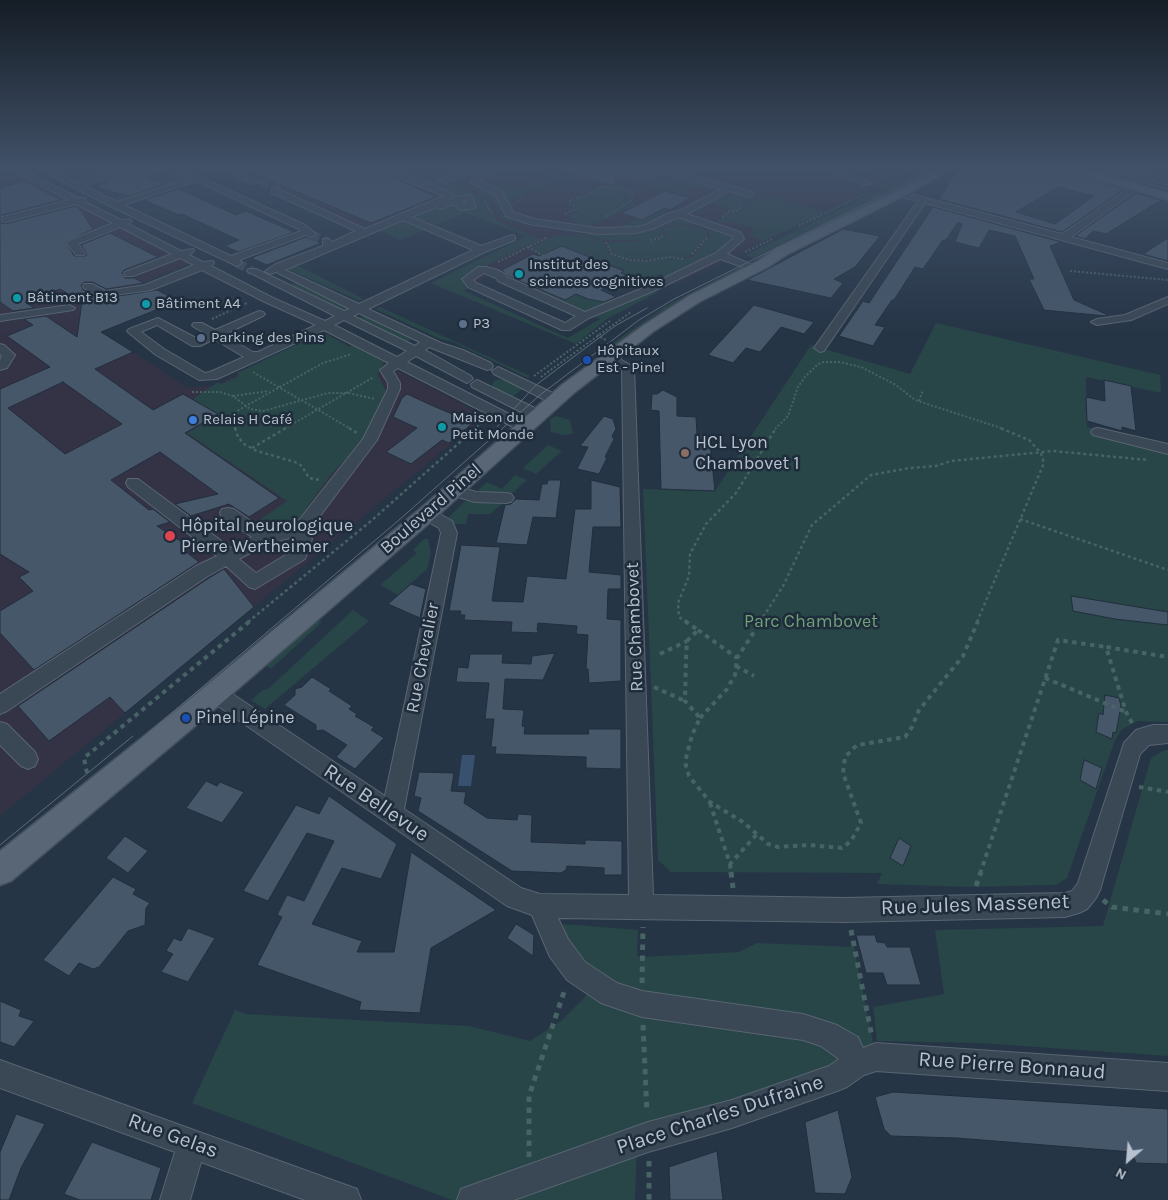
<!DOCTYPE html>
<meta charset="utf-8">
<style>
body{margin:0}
#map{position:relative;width:1168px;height:1200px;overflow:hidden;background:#263546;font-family:Karla,sans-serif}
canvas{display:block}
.north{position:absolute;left:1103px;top:1135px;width:50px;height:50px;-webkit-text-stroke:4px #1f2c3b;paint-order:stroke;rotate:207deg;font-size:14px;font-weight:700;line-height:20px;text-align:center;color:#b8c2ce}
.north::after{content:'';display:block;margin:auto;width:18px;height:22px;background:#b8c2ce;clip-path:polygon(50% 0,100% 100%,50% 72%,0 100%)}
</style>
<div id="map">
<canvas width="1168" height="1200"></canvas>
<div class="north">N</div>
</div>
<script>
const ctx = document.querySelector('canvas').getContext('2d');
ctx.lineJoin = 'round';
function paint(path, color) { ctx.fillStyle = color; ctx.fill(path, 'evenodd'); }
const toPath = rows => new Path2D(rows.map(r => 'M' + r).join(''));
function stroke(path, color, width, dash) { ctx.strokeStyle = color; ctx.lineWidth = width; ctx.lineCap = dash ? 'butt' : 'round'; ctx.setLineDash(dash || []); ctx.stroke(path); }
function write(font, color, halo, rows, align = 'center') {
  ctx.font = font + ' Karla,sans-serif'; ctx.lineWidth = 5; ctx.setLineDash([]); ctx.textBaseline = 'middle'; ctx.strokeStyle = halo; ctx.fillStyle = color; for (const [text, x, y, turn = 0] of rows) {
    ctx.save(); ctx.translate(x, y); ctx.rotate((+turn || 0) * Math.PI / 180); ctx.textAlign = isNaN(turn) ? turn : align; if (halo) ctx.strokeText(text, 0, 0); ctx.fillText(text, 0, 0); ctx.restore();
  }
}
paint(toPath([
 [0,167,4,167,191,263,131,288,96,299,88,323,188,388,216,385,325,333,485,416,0,816],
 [225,167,918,167,678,283,661,274,639,283,621,273,625,270,562,246,539,256,532,254,456,293,431,283,527,237,492,223,462,190,365,228]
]), '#343346');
paint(toPath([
 [47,167,123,167,79,181,73,181],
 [377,167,473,167,443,178,442,182,478,196,490,205,497,221,540,239,469,274,464,281,470,287,464,291,568,338,600,319,594,316,655,290,658,292,607,319,576,344,431,283,527,236,464,213,436,225,483,245,480,246,408,216,401,220,424,230,400,240,381,231,360,239,358,236,449,194],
 [847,167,918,167,892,179],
 [927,167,943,167,891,194,879,190],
 [1088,168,1095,168,1155,180,1145,187,1087,170],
 [173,170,195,182,123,205,112,199,132,191,143,194,167,185,153,178],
 [560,170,577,179,573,182,558,179,512,199,513,207,510,207,504,193,491,186,524,188,549,177,544,174,545,173,556,175],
 [671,175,713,187,716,190,710,189,712,187,706,185,699,189,692,187,679,195,624,178,637,180,653,179,672,176],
 [460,177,458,183,477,190,481,188,494,195,502,214,515,222,510,222,499,217,494,204,480,192,449,182],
 [609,186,619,187,631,193,633,196,623,193,619,196,631,200,629,201,630,202,641,203,586,228,578,225,569,215,579,210,577,209,578,207,571,204,571,201,590,194,596,189],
 [737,187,826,212,763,241,748,235,754,232,751,231,754,228,728,221,721,224,715,223,728,213,740,210,745,203,767,197],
 [876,192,888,196,775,251,760,261,746,255],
 [732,194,747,199,751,196,757,198,743,202,739,209,735,211,728,211,731,209,712,203,699,211,704,213,702,214,692,211,719,197,724,199],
 [662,210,668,212,651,223,635,228,617,228,638,218,643,220],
 [678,218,707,225,682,224,667,225,661,228,663,234,661,237,648,240,604,240,589,236,586,232,622,233],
 [675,225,699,227,707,232,707,238,698,245,688,257,632,260,617,256,609,249,609,242,658,240,666,235,663,228],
 [708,227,732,235,733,239,723,247,704,259,666,277,661,274,639,283,621,273,625,270,562,246,543,255,531,248,557,235,567,236,582,234,604,242,608,252,623,260,647,262,668,258,684,259,691,258,710,237],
 [295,264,364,299,360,301,290,270,290,266],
 [740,267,744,269,655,315,603,354,599,353,664,307],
 [299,281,351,309,344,312,288,286],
 [522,282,565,300,576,294,591,300,610,296,616,299,585,312,519,284],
 [380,307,530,376,528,378,453,342,440,339,376,309],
 [366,314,416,337,406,343,357,319],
 [936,323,1160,375,1161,393,1086,377,1087,427,1168,446,1168,722,1138,721,1121,730,1115,740,1067,878,1056,885,968,887,877,884,882,873,671,872,658,860,643,489,715,491,811,345,910,374],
 [319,334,328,335,350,347,352,345,384,362,377,374,386,391,361,443,330,476,300,517,289,524,272,530,265,530,255,523,287,501,187,433,218,415,193,399,218,382,221,384,239,376,237,373],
 [502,379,505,380,523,389,512,397,491,386,495,380],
 [556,416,570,420,573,434,564,435,551,432,550,419],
 [548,445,562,451,536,474,523,468],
 [515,475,527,480,510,495,486,493,478,490,487,482,502,489],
 [465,501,497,501,502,504,490,514,468,514,466,524,454,524,448,518],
 [424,539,428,539,431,553,427,569,398,595,380,585,417,553,413,550],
 [353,610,369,621,265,709,251,700,264,689,267,690],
 [315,618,322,622,271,669,263,664],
 [1165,750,1168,750,1168,1056,979,1043,877,1041,873,1007,944,994,935,930,1103,926,1151,758],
 [563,924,638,930,637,956,642,957,739,952,757,943,854,947,876,1057,637,1141,635,1200,452,1200,192,1103,235,1010,246,1014,469,1026,530,1041,561,1021,585,997,597,972,575,954,565,932]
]), '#284547');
paint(toPath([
 [462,755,475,755,471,786,458,786]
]), '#38516e');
const building = toPath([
 [138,167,169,167,169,170,146,178,165,184,129,196,95,187,108,182,104,181,138,167],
 [239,167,369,167,436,197,371,223,239,167],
 [562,167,600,167,606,174,615,176,616,186,561,171,562,167],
 [964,167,1053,167,1124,189,1062,232,939,199,958,170,964,167],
 [1058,187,1094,196,1055,224,1016,212,1058,187],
 [1115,167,1134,167,1168,173,1168,177,1115,167],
 [1105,172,1168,187,1168,191,1105,173,1105,172],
 [24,181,61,200,2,215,1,223,5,224,76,206,79,208,93,229,66,242,74,256,86,256,86,252,81,245,110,233,158,257,124,270,122,273,125,278,134,278,144,283,106,289,93,282,84,282,81,285,83,290,100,299,157,290,178,301,101,332,133,352,95,369,153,410,183,394,218,414,185,433,279,498,249,517,229,504,191,516,175,504,218,494,160,452,111,480,149,510,153,509,170,522,157,526,188,546,185,551,199,562,34,670,0,633,0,611,33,591,19,577,29,572,0,554,0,389,50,367,7,336,33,325,24,319,46,316,77,337,82,302,60,289,25,302,34,308,13,311,0,302,0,188,24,181],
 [63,382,122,424,65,454,8,408,63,382],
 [179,189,236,215,246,211,294,232,238,252,225,246,239,240,182,214,179,215,144,200,179,189],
 [665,191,690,198,670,210,665,208,642,220,621,213,665,191],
 [1136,193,1161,200,1106,234,1093,231,1085,239,1075,236,1136,193],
 [933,207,1061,242,1050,246,1074,300,1106,314,1106,316,1044,310,1029,279,1034,279,1015,236,989,230,979,248,955,242,962,224,958,222,946,240,943,240,923,269,915,267,894,300,892,300,875,325,885,327,873,346,839,336,863,301,869,303,933,207],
 [843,229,880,236,855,267,834,279,843,283,831,298,747,280,843,229],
 [306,237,321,243,267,265,251,258,306,237],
 [1168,238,1168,261,1143,254,1168,238],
 [562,246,624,271,621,273,626,275,601,290,616,297,604,302,588,299,576,294,565,300,508,276,502,270,533,254,539,256,562,246],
 [754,305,814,322,804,334,781,327,760,352,746,348,733,363,708,355,754,305],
 [1104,380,1131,386,1136,431,1122,427,1122,431,1087,421,1086,397,1105,401,1104,380],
 [663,390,677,397,677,416,696,417,697,434,709,434,715,491,661,489,659,411,651,410,652,394,657,394,663,390],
 [407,394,431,405,473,423,449,443,442,440,411,464,386,452,417,428,393,417,402,398,407,394],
 [604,416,613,419,616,429,612,436,614,439,605,457,607,458,599,474,577,469,588,447,580,446,604,416],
 [548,480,561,480,556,518,533,517,527,545,496,543,505,505,511,504,516,499,539,500,542,484,547,484,548,480],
 [591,480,620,487,621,527,593,527,589,572,621,575,621,589,608,589,607,619,621,620,621,681,589,683,588,669,586,669,588,635,576,634,577,626,538,623,537,630,539,633,511,632,512,622,464,620,465,615,460,615,461,611,449,611,461,545,500,547,492,601,523,602,527,576,566,579,575,509,591,509,591,480],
 [224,569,254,607,125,713,110,697,49,741,18,706,209,578,224,569],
 [411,584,426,589,420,618,388,604,411,584],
 [1071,596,1168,612,1168,625,1115,619,1073,611,1071,596],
 [555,653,543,680,505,679,503,709,524,710,522,726,525,727,524,734,589,734,588,729,621,729,621,769,586,768,586,757,495,754,496,747,491,747,494,719,485,719,489,683,456,682,458,667,468,668,470,654,503,654,502,663,531,664,532,656,555,653],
 [312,677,331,689,329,691,352,706,349,709,357,714,355,716,374,727,371,730,384,738,355,769,336,757,347,745,323,730,316,731,316,725,284,705,295,695,295,689,302,687,312,677],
 [1105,695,1119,698,1121,706,1116,733,1113,732,1112,739,1096,732,1099,713,1103,715,1105,695],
 [1084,760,1102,768,1096,789,1080,780,1084,760],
 [419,772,454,773,451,791,466,792,464,803,487,818,517,820,518,814,532,815,531,842,585,844,585,840,622,841,622,875,604,875,604,868,567,866,566,870,561,873,512,871,418,811,421,798,414,796,419,772],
 [206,781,217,786,220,782,244,792,222,823,186,808,206,781],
 [329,796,397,844,381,879,342,868,312,924,362,941,357,952,394,952,411,852,496,910,431,948,420,1013,359,1010,361,1002,257,965,282,917,277,915,287,895,304,901,334,841,307,833,268,901,243,891,296,805,319,814,329,796],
 [125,836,148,851,128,873,106,858,125,836],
 [899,838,911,846,903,866,890,858,899,838],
 [113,877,136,889,133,894,150,903,146,908,145,925,128,931,99,967,93,969,79,963,69,976,43,960,113,877],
 [516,924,534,935,533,956,507,938,516,924],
 [188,928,215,938,188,982,161,972,173,954,166,951,174,938,181,941,188,928],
 [856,935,875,935,877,942,885,943,887,947,910,947,921,985,887,985,883,973,866,973,856,935],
 [0,1001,21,1010,19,1016,34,1021,14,1047,0,1042,0,1001],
 [893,1092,1168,1109,1168,1164,1136,1163,1132,1152,957,1138,891,1136,884,1129,875,1097,893,1092],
 [838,1110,852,1177,845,1194,815,1193,805,1122,838,1110],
 [16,1114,45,1124,21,1168,9,1200,0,1200,0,1152,16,1114],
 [92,1142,161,1168,151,1200,80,1200,64,1194,92,1142],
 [717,1151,723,1200,670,1200,669,1167,717,1151]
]);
paint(building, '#47576a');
stroke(building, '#212e3d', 1);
stroke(toPath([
 [261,181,280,189],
 [311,234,326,241],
 [237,263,252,271]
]), '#3c4a5a', 9, [9, 4.5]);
const minor = toPath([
 [7,167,17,167,78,198,85,198,85,202,121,220,130,219,132,221,128,224,181,251,193,249,194,251,189,255,203,262,213,261,214,263,211,266,273,298,325,321,335,316,247,271,248,269,256,269,344,311,350,309,276,272,270,274,265,271,276,264,323,246,323,239,329,239,332,242,356,231,272,193,272,189,278,189,365,229,444,196,372,167,383,167,448,191,452,194,452,197,471,195,476,206,475,208,461,210,453,204,441,209,437,207,411,217,481,246,512,235,515,236,515,240,485,252,368,309,441,343,463,350,491,363,493,366,491,369,487,370,429,347,425,350,471,376,473,379,467,383,416,356,407,362,529,424,531,427,529,430,519,430,398,368,393,371,400,383,400,389,377,440,311,528,307,530,312,539,305,559,255,589,249,587,226,566,208,576,7,711,0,714,0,694,196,566,217,556,128,487,126,483,128,479,138,479,231,548,252,537,222,517,220,513,222,509,228,508,234,509,266,532,288,526,299,520,363,439,388,389,388,383,380,370,389,363,324,330,217,379,199,380,156,355,129,333,127,331,129,329,158,318,196,338,206,334,194,327,192,325,194,323,202,323,215,330,259,311,263,312,265,314,263,316,223,335,253,352,258,352,316,325,265,302,202,270,151,290,100,297,84,288,83,286,84,284,92,284,106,291,145,285,194,265,180,258,133,276,125,276,124,274,125,272,172,254,120,227,78,244,85,253,84,255,76,255,67,243,69,241,113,223,76,204,5,222,2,221,2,217,69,200,7,167],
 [465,200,467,204,464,204,462,201,465,200],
 [403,220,473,250,359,304,285,270,403,220],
 [359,313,420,342,415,346,353,316,359,313],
 [344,320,407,351,397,357,334,325,344,320],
 [157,325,192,346,200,346,214,339,244,357,210,372,205,373,164,349,141,332,157,325],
 [294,537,296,539,292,551,256,573,239,559,269,543,294,537],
 [34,167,44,167,78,183,125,167,136,167,85,186,117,202,189,178,170,168,178,167,305,225,316,234,311,237,306,235,239,260,242,263,237,266,112,207,34,167],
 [196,181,299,229,301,231,231,256,124,205,196,181],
 [216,167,227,167,260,182,253,184,216,167],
 [473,167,484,167,445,183,438,181,473,167],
 [496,167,506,167,479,181,502,191,513,212,534,219,598,228,636,227,646,225,667,214,683,209,721,189,669,174,633,179,606,172,602,167,610,167,633,173,658,171,648,167,660,167,753,192,754,194,750,197,729,191,687,214,740,232,744,239,727,254,759,268,754,271,720,259,658,289,589,318,570,330,562,330,468,287,462,279,478,267,486,267,497,270,505,274,507,277,585,312,650,285,716,253,734,238,733,236,678,217,652,229,636,233,598,234,529,224,506,216,495,195,470,182,475,176,496,167],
 [484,273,496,278,498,281,576,316,565,323,476,283,473,280,484,273],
 [815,167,827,167,872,183,865,185,815,167],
 [1091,167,1106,167,1168,179,1168,185,1091,167],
 [1135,184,1139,187,1138,189,1071,237,1168,263,1168,269,925,203,824,351,820,352,814,348,918,201,897,196,897,192,903,192,1062,234,1135,184],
 [1168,297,1168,304,1131,320,1097,325,1091,322,1097,319,1125,315,1168,297],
 [69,305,75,308,73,310,0,321,0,315,69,305],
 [0,344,4,345,15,355,7,368,0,370,0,360,2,356,0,354,0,344],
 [611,354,634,367,653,895,846,898,1065,893,1072,891,1078,883,1124,743,1136,730,1153,725,1168,725,1168,743,1149,745,1140,754,1100,890,1096,898,1087,909,1079,913,1065,917,846,922,558,918,568,939,585,962,617,983,642,991,803,1014,837,1025,858,1037,863,1048,876,1043,1168,1063,1168,1091,876,1071,864,1075,847,1087,837,1091,732,1128,648,1152,514,1200,457,1200,461,1189,472,1185,648,1122,732,1100,829,1066,839,1059,821,1046,803,1040,642,1017,601,1003,567,980,550,957,532,915,507,906,208,699,205,693,208,687,215,684,222,687,385,796,441,533,439,528,421,518,419,514,421,510,427,508,433,510,452,521,457,533,404,809,521,888,540,894,629,895,622,369,607,361,605,358,607,355,611,354],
 [498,367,559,396,561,399,554,403,549,402,494,374,492,371,498,367],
 [477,380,543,412,545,415,543,418,533,418,472,387,471,384,477,380],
 [1098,428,1168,444,1168,454,1093,435,1091,432,1093,429,1098,428],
 [453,485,476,492,506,493,511,494,514,498,511,502,506,503,475,502,448,494,445,490,448,486,453,485],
 [0,722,7,724,35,752,38,759,35,766,28,769,21,766,0,745,0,722],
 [0,1060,346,1185,357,1189,361,1200,305,1200,201,1162,190,1200,160,1200,175,1152,0,1088,0,1060]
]);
const major = toPath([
 [943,167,955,167,904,196,786,255,768,267,699,302,654,331,575,392,434,519,195,726,11,881,0,885,0,851,177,710,420,509,563,384,644,325,689,296,758,261,776,249,896,192,943,167],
 [1061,167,1077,167,1168,193,1168,200,1062,169,1061,167]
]);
stroke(minor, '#596572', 2);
stroke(major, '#44505e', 3);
stroke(toPath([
 [143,181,166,172],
 [880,187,908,173],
 [485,201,493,215],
 [517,201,524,196],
 [565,214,577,208,569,203,570,200,590,194,600,187,619,187,633,194,632,200,604,218],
 [722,217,728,212,739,210,743,202],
 [799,226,865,194],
 [650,240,661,238,664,234],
 [606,242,612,254,629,260,647,261,669,257,683,259],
 [528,247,544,256],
 [745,252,773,239],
 [692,254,708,237],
 [498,262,546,238,544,237],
 [1070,271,1168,280],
 [212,319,247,303],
 [597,335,606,340],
 [253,372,351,429],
 [534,376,610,321],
 [541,377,631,312],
 [192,392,220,392,233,396,250,409,263,411,328,393,348,393,375,399],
 [233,396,269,391],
 [919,401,923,390],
 [235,429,235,412,323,363,352,354],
 [284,429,374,377],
 [474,429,484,421],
 [775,429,788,416,798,387,805,377,818,364,824,362,839,362,861,367,896,385,915,400,1004,429]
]), '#486365', 2, [2, 2]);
stroke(toPath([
 [235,428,238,437,244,444,257,451,295,462,302,466,309,478,320,480],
 [349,428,357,433],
 [252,448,286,428],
 [1020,519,1168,570],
 [248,622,371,521,476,428],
 [687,622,679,617,678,603,689,576,690,554,706,524,736,493,776,428],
 [760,622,783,586,812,525,871,475,910,468,936,466,951,461,1053,451,1148,460],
 [977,622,1044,463,1041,453,1029,440,1000,428]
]), '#486365', 2.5, [3, 3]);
stroke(toPath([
 [685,621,698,630,687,641,686,657,685,701,700,718,692,735,685,762,689,776,710,802,743,822,768,844,778,847,809,845,842,848,851,841,861,823,843,773,845,757,857,745,905,737,912,727,919,710,963,656,978,621],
 [698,630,737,658],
 [660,654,687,641],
 [736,666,754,676],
 [1045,678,1126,712],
 [654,687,685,701],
 [700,718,727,689,735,675,737,658,761,621],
 [1132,723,1126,712,1106,647,1168,657],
 [87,773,84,758,250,621],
 [1139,787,1168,792],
 [710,803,730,864,757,834],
 [730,864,731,874],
 [980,874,1058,640,1106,647]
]), '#486365', 4, [4.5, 4.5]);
stroke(toPath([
 [731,872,733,888],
 [976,886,981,872],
 [1103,900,1112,907,1168,914],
 [851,930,872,1037],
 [642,983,643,927],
 [643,1025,647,1113],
 [529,1157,529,1096,565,989],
 [649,1161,649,1200]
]), '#486365', 5, [5.5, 5.5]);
paint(minor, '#3a4755');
paint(major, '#586675');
stroke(toPath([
 [497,427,536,385,615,326,647,308],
 [0,845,133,736],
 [0,855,80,791,399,520,540,395,639,320,674,299,940,167]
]), '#5c6b7c', 1);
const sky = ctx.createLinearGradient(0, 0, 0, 335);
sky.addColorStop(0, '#151d26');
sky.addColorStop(0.5, '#415168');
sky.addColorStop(1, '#41516800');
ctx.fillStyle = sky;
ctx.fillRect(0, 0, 1168, 335);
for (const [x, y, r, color] of [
 [519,274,5,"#0f9aa8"],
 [17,298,5,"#0f9aa8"],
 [146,304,5,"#0f9aa8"],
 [463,324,5,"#5c6f8a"],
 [201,338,5,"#5c6f8a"],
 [587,360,5,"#1a4fb4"],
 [193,420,5,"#3f7fe0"],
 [442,427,5,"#0f9aa8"],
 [685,453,5,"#8d6e63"],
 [170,536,6,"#e0444e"],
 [186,718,5,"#1a4fb4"]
]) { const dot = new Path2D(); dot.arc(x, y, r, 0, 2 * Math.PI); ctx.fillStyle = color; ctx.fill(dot); stroke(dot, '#1f2c3b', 2); }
write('15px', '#b8c2ce', '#1f2c3b', [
 ["Institut des",529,265],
 ["sciences cognitives",529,282],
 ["Bâtiment B13",27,298],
 ["Bâtiment A4",156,304],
 ["P3",473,324],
 ["Parking des Pins",211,338],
 ["Hôpitaux",597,351],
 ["Est - Pinel",597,368],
 ["Maison du",452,418],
 ["Petit Monde",452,435],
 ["Relais H Café",203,420]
], 'left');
write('18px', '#b8c2ce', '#1f2c3b', [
 ["HCL Lyon",695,443],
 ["Chambovet 1",695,464],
 ["Hôpital neurologique",181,526],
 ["Pierre Wertheimer",181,547],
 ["Pinel Lépine",196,718]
], 'left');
write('18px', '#b8c2ce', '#1f2c3b', [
 ["Boulevard Pinel",431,509,-41],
 ["Rue Chambovet",635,627,-92],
 ["Rue Chevalier",423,658,-79]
]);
write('18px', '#6ea177', '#1f2c3b', [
 ["Parc Chambovet",811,622]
]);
write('21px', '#b8c2ce', '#1f2c3b', [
 ["Rue Bellevue",376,803,34],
 ["Rue Jules Massenet",975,905,-2],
 ["Rue Pierre Bonnaud",1012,1066,4],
 ["Place Charles Dufraine",720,1115,-18],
 ["Rue Gelas",173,1136,20]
]);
</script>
